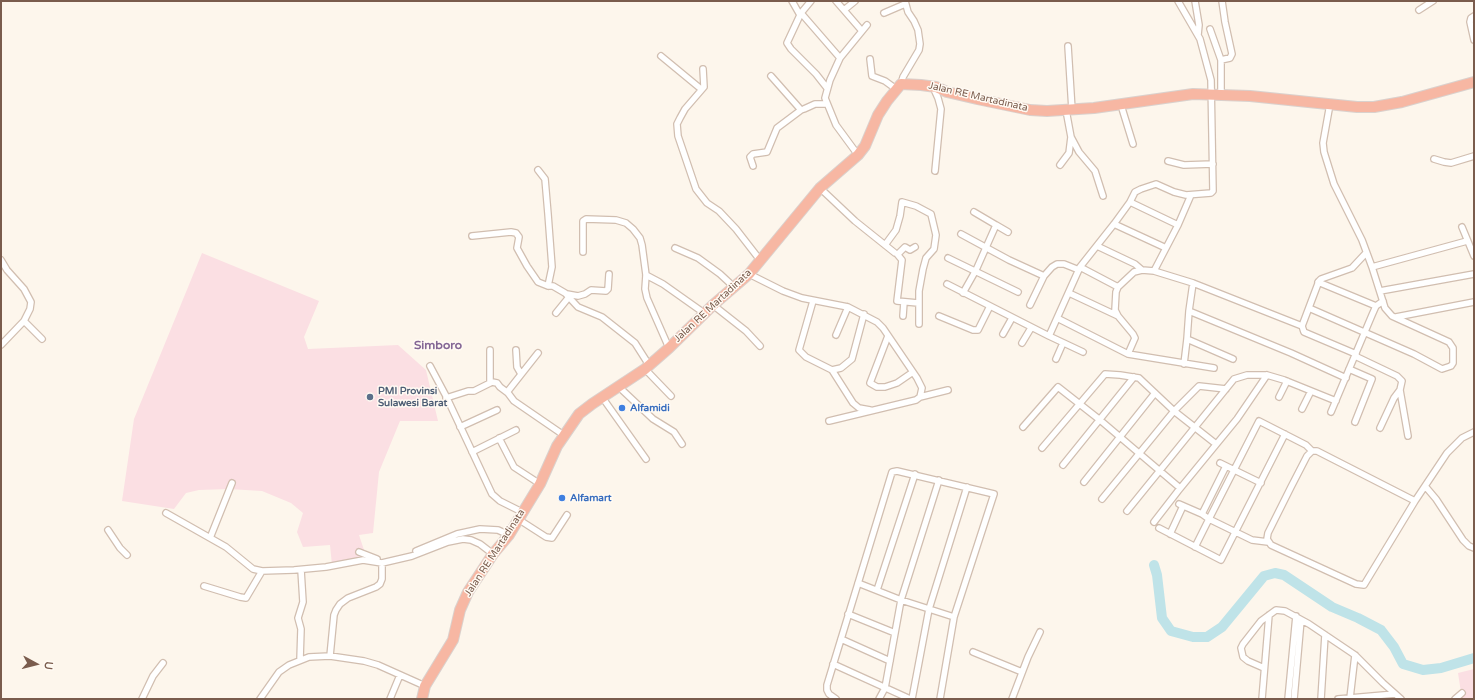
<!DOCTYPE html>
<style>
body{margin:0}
#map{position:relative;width:1475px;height:700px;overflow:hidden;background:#fdf6ec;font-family:"Varela Round",sans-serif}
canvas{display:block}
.frame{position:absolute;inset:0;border:2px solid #7a5c4d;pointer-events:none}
.north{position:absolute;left:16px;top:644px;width:40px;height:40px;-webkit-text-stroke:3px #fffaf3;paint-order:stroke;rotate:97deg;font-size:11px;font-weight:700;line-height:16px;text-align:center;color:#7a5c4d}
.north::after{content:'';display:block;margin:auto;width:14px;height:18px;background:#7a5c4d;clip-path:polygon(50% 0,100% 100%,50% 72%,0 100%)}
</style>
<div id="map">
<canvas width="1475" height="700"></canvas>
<div class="frame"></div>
<div class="north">U</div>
</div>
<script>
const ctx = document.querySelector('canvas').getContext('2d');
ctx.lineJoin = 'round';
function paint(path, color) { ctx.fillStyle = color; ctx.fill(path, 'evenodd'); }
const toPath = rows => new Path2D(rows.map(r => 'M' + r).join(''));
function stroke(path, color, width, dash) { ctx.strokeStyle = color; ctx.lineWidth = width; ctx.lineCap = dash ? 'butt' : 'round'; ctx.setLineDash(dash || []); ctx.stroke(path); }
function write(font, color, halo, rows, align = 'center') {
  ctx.font = font + ' "Varela Round",sans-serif'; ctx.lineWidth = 3; ctx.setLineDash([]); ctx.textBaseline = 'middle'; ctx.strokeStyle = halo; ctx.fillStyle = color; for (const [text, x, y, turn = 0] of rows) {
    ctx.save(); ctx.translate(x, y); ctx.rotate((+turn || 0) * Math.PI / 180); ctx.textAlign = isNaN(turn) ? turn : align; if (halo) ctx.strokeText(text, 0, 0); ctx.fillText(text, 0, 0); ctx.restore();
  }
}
paint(toPath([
 [202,253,319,301,304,337,308,349,398,345,426,370,438,421,400,421,379,472,373,533,359,535,365,553,358,560,332,565,330,545,303,547,297,532,303,513,291,503,262,491,229,489,199,490,186,493,174,509,122,501,134,419],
 [1474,669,1474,699,1462,699,1458,673]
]), '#fbdfe3');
stroke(toPath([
 [1154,565,1157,575,1162,618,1171,631,1193,637,1207,637,1222,627,1264,576,1275,573,1284,575,1332,607,1358,618,1381,630,1394,647,1403,664,1423,670,1441,668,1474,658]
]), '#bfe3e8', 10);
const street = toPath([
 [792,1,800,15],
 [811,1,801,13,787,43,791,49,816,74,827,88],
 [836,1,862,31],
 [1195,1,1199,25,1198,35],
 [844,10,855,1],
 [1419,10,1433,1],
 [801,13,840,58,830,80,825,98,836,125,858,155],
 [884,13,905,4],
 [1474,16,1471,18,1470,22,1474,40],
 [1210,29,1221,60],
 [1068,46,1072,110],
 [661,56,701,89],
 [840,58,867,25],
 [870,59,872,76,885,81,896,89],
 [703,69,704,87,685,109,680,118,677,124,678,136,696,189,707,203,719,211,736,229,760,260],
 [771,76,801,110,804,109,815,104,827,104],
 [901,84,903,77,919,50,920,44,918,30,914,21,908,12,905,1],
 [933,87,938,98,941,109,935,171],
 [1221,95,1221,60,1230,58,1232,54,1225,22,1222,1],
 [1121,105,1133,144],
 [1066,110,1071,137,1079,152,1095,171,1103,196],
 [1434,159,1444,162,1451,163,1474,156],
 [1168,161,1184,165,1213,164],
 [1060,165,1069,153,1071,137],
 [753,166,750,157,753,154,767,152,777,128,801,110],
 [538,170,545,179,548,214,552,267,548,286,553,286,565,293,578,307,602,317,635,343,649,365],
 [820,188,855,221,895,253,898,254,905,247,910,250,915,247],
 [1191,195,1178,225,1154,271,1193,283,1189,311,1291,353,1346,378],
 [1130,202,1178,225],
 [1114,224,1166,248],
 [996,225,1008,232],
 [1462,227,1474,256],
 [961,234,1009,260,1044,276],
 [472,236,511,232,516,233,519,237,517,248,527,266,538,282,548,286],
 [885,245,896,230,900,216,902,202,916,206,931,214,936,235,934,249,926,258,923,269,919,291,919,324],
 [1097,246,1135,264,1142,270],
 [675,248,698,258,720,274,734,287],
 [583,252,583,221,586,219,616,220,626,223,633,229,640,238,642,245,646,275,645,289,647,298,669,348],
 [897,254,902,260,897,301,918,303],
 [948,258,1018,292],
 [1,260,7,270,24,289,31,302,30,309,24,321,1,345],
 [1080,267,1118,287],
 [1372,267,1467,241],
 [749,274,783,291,802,298,848,307,877,322,883,328,917,378,922,388,920,397,916,400,829,421],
 [646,275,663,284,704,313],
 [1318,282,1376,306],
 [1193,283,1302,326],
 [947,284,1049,336],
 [1380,291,1474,274],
 [963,293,976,270,996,225,974,212],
 [1069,293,1118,316],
 [567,294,578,296,585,294,591,290,606,291,608,289,609,274],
 [813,301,799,350,806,357,832,370,841,368,852,359,864,314],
 [713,305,746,331,760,346],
 [1030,305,1044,276,1052,267,1057,264,1064,264,1079,270],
 [1309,308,1414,354,1442,369,1451,366,1453,363,1453,348,1449,342,1392,316,1385,308,1372,267,1362,240,1334,184,1324,152,1323,143,1330,104],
 [556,313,569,297],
 [903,316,904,302],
 [939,316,973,330,978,330,990,306],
 [1396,317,1474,302],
 [1057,318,1128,354,1214,368],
 [24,321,42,339],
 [1003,334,1012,318],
 [836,335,848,307],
 [888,336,870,383,877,387,885,387,897,383,913,372],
 [1187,339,1233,359],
 [1022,343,1031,328],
 [516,350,517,367,521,374],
 [1083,352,1049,336,1080,267,1114,224,1130,202,1135,192,1141,189,1156,184,1174,192,1186,195,1211,193,1213,191,1211,80,1200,39,1178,1],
 [538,353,508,391,508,393,514,401,565,436],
 [1128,354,1135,338,1133,334,1118,316,1115,310,1116,292,1118,287,1134,272,1142,270,1154,271],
 [1356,354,1304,332,1302,326,1319,281,1321,279,1352,268,1366,253],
 [1355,356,1397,376,1402,381,1400,390,1394,398,1380,428],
 [1056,359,1063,343],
 [1184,364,1187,339,1189,311],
 [430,366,446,396,492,494,500,501,522,512],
 [645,369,671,396],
 [1349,369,1372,379,1355,422],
 [832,370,853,403,859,408,870,410],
 [490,383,490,350],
 [619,387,653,419,674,432,682,444],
 [1400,390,1408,436],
 [602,397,646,459],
 [920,397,948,390],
 [1279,397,1287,381],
 [446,398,468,391,474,391,492,382,497,383,500,387,508,393],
 [1302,409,1311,391],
 [1331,412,1372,315,1376,306,1383,301],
 [460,427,497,410],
 [1023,427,1058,387,1100,420,1180,488],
 [499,438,514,467,540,484],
 [1042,448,1105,374,1120,375,1139,378,1174,411,1199,386,1226,389],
 [472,452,516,430],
 [1220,463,1261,483],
 [1063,465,1134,377],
 [1084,482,1155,393],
 [1425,486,1436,499,1463,540,1469,546,1474,548],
 [1102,499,1174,411,1216,444],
 [1415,501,1317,451,1312,451,1307,456,1291,487,1268,533,1267,539,1271,545,1356,584,1364,585,1415,501,1447,453,1462,438,1474,432],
 [1179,504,1202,514],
 [1127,511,1234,379,1247,375,1267,375,1284,380,1336,401],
 [166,513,226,547,253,569,262,571,294,570,326,567,363,560,382,563,412,556,448,542,463,539,471,540,480,544,493,554],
 [518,519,546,537,552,538,567,515],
 [1154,522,1178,491,1237,419,1267,375],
 [1159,528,1221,560,1285,434],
 [108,530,120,548,127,555],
 [1170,534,1183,506],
 [210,538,232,483],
 [1268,542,1252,540,1209,519,1259,421,1306,445,1312,451],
 [1195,547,1209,519,1202,514,1226,466],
 [416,551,457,534,480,529,498,530,509,535],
 [359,552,377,559],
 [858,583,901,600,954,617],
 [204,586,240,597,246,598,262,571],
 [877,590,915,474],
 [848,614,895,633],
 [841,639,890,661],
 [973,652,1022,672],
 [330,656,334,615,336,610,340,604,348,598,376,587,380,584,382,579,382,563],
 [300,660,301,629,298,618,303,602,301,570],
 [833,664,910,699],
 [1264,668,1248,661,1243,657,1241,648,1243,644,1261,621,1276,610,1285,611,1309,624,1355,655,1383,683,1401,699],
 [1350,698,1355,655],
 [142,699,153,676,163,663],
 [260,699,279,672,289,665,309,657,330,656,364,661,378,665,425,686],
 [390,699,400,675],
 [836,699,829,694,827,690,827,685,892,472,897,471,994,494,954,617,940,699],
 [879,699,885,688,901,600,939,480],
 [912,699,929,609,967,487],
 [1012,699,1028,657,1040,632],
 [1262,699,1269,615],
 [1288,699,1296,616],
 [1294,699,1301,620],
 [1321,699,1325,635],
 [1338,699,1395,694],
 [1455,699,1462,693]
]);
const highway = toPath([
 [422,699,425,686,453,640,460,610,468,592,493,554,509,535,540,484,557,446,579,414,592,404,645,369,669,348,713,305,749,274,820,188,858,155,865,146,878,115,887,101,901,84,921,85,936,87,947,92,977,99,1030,110,1047,111,1094,108,1193,94,1250,96,1357,107,1374,107,1402,102,1474,82]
]);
stroke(street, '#d1beb0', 8);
stroke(highway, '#dad1cd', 12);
stroke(street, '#fff', 5.5);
stroke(highway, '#f7b7a3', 10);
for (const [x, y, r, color] of [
 [370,397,4,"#5c6f8a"],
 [622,408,4,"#3f7fe0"],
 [562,498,4,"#3f7fe0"]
]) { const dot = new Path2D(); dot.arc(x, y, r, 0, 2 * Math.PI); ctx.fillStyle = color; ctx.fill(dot); stroke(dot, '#fffaf3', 1.5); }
write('10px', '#7a5c4d', '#fffaf3', [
 ["Jalan RE Martadinata",978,97,13],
 ["Jalan RE Martadinata",713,306,-43],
 ["Jalan RE Martadinata",495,553,-57]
]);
write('bold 10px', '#4e5e75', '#fffaf3', [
 ["PMI Provinsi",378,391],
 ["Sulawesi Barat",378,403]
], 'left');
write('bold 10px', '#366cbe', '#fffaf3', [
 ["Alfamidi",630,408],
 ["Alfamart",570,498]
], 'left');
write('bold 12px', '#846695', '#fffaf3', [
 ["Simboro",438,346]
]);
</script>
